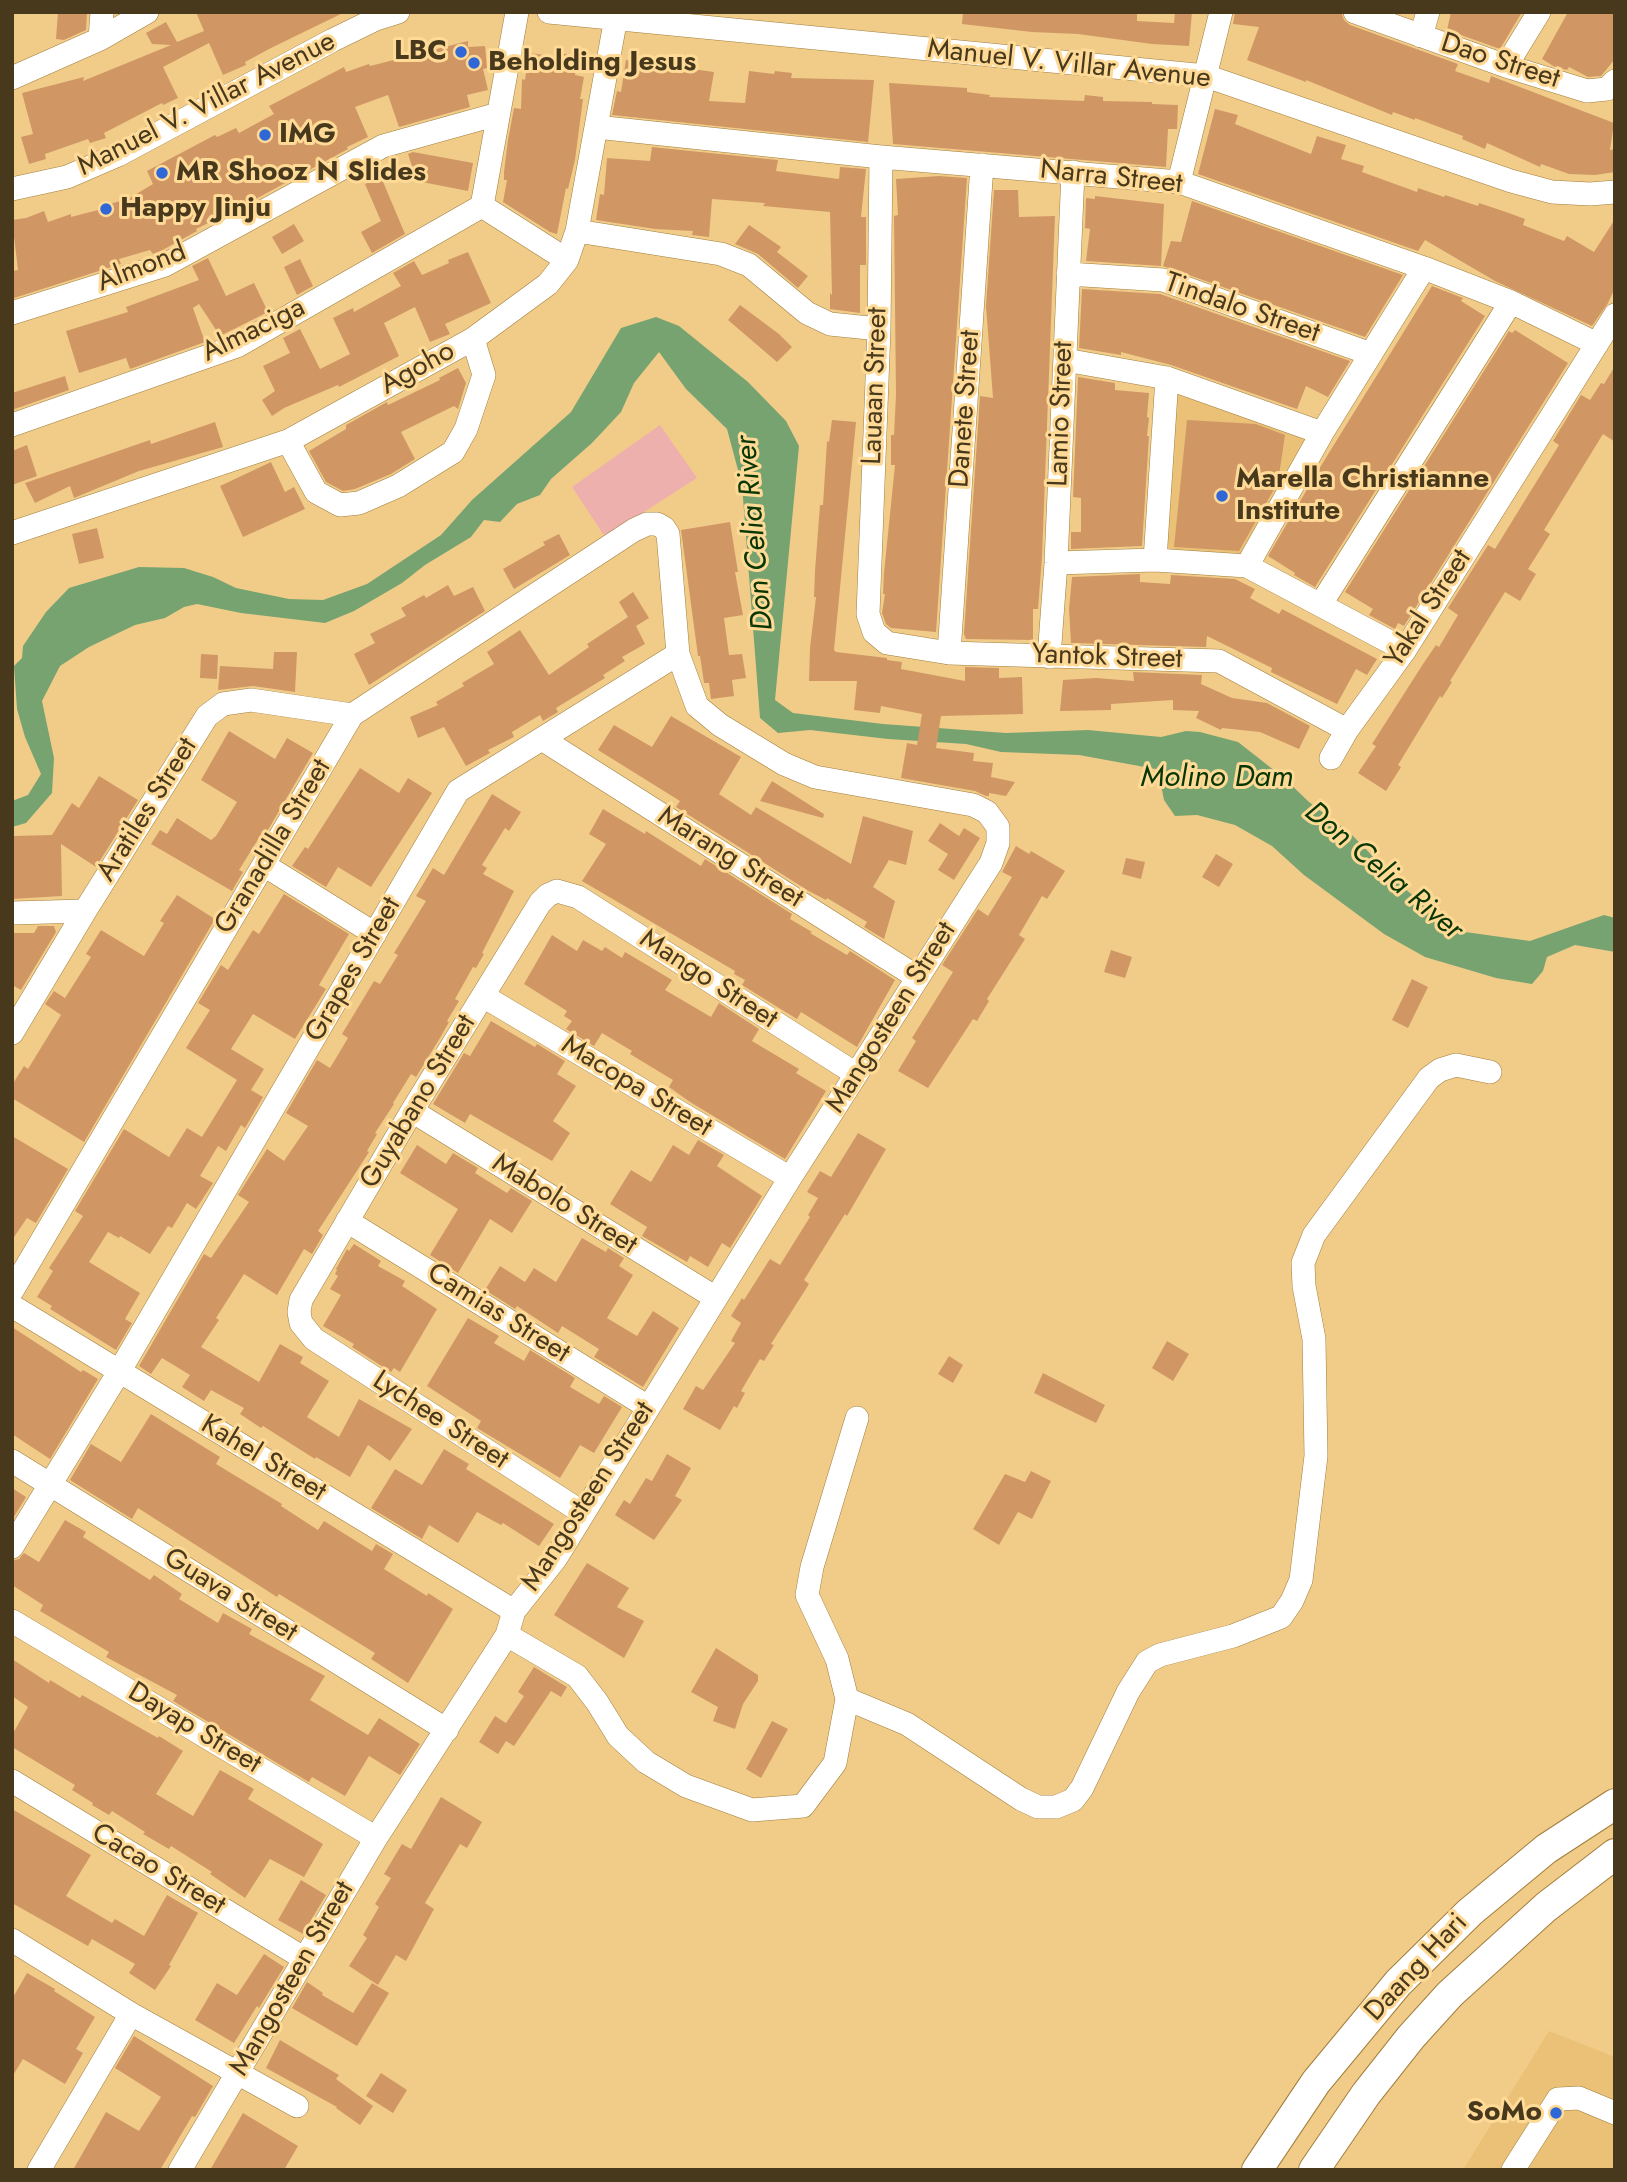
<!DOCTYPE html>
<style>
body{margin:0}
#map{position:relative;width:1627px;height:2182px;overflow:hidden;background:#f1cc89;font-family:Jost,sans-serif}
canvas{display:block}
.frame{position:absolute;inset:0;border:14px solid #48391d;pointer-events:none}
</style>
<div id="map">
<canvas width="1627" height="2182"></canvas>
<div class="frame"></div>
</div>
<script>
const ctx = document.querySelector('canvas').getContext('2d');
ctx.lineJoin = 'round';
function paint(path, color) { ctx.fillStyle = color; ctx.fill(path, 'evenodd'); }
const toPath = rows => new Path2D(rows.map(r => 'M' + r).join(''));
function stroke(path, color, width, dash) { ctx.strokeStyle = color; ctx.lineWidth = width; ctx.lineCap = dash ? 'butt' : 'round'; ctx.setLineDash(dash || []); ctx.stroke(path); }
function write(font, color, halo, rows, align = 'center') {
  ctx.font = font + ' Jost,sans-serif'; ctx.lineWidth = 6; ctx.setLineDash([]); ctx.textBaseline = 'middle'; ctx.strokeStyle = halo; ctx.fillStyle = color; for (const [text, x, y, turn = 0] of rows) {
    ctx.save(); ctx.translate(x, y); ctx.rotate((+turn || 0) * Math.PI / 180); ctx.textAlign = isNaN(turn) ? turn : align; if (halo) ctx.strokeText(text, 0, 0); ctx.fillText(text, 0, 0); ctx.restore();
  }
}
paint(toPath([
 [1171,384,1316,436,1246,561,1158,556],
 [1549,2031,1615,2057,1615,2170,1463,2170]
]), '#eac176');
paint(toPath([
 [660,425,697,478,605,537,572,487]
]), '#eeb0ad');
paint(toPath([
 [656,317,679,326,748,382,786,421,799,446,775,700,793,713,883,724,1006,733,1088,730,1161,737,1186,731,1200,732,1238,742,1284,778,1309,802,1350,833,1404,888,1440,918,1465,932,1530,941,1604,915,1615,918,1615,952,1575,945,1547,957,1543,971,1532,984,1496,978,1425,957,1384,934,1304,875,1272,846,1235,825,1197,815,1175,816,1164,800,1160,780,1161,770,1079,755,1001,752,966,744,888,739,810,730,778,733,760,718,742,485,727,429,686,389,659,352,634,383,621,412,592,443,551,479,540,495,517,504,500,522,484,520,471,537,425,565,402,583,354,611,325,623,241,613,197,604,184,607,165,618,135,625,89,647,60,666,42,701,54,758,52,793,26,823,12,827,12,801,28,795,41,774,25,737,17,709,14,666,22,658,23,646,46,612,69,588,139,567,184,568,213,577,236,588,289,599,323,600,367,584,441,535,472,500,571,412,621,328]
]), '#77a371');
paint(toPath([
 [58,12,87,13,86,30,64,40,56,39],
 [196,12,345,12,271,48,245,62,246,65,223,75,209,43,163,67,178,98,163,105,162,103,104,133,106,138,90,143,88,139,45,154,46,159,29,164,21,137,33,134,22,93,84,77,83,81,171,45,152,44,146,33,166,22,177,42,204,31],
 [963,12,1137,12,1137,21,1174,23,1175,12,1192,12,1189,46,1152,44,1078,34,1032,32,962,24],
 [1235,12,1341,12,1344,20,1350,25,1458,64,1455,71,1489,83,1491,76,1614,123,1610,150,1615,149,1615,172,1595,175,1569,174,1541,164,1540,167,1487,143,1485,149,1462,139,1463,136,1415,118,1415,120,1393,112,1392,115,1306,80,1306,82,1247,60,1259,27,1233,24],
 [1451,12,1522,12,1500,49,1447,30],
 [1568,12,1615,12,1615,59,1601,76,1588,77,1569,67,1567,70,1555,67,1542,59],
 [468,41,468,47,485,46,487,68,483,69,488,90,467,95,470,107,399,127,388,95,355,107,368,137,347,147,348,149,239,208,196,229,197,231,159,252,153,254,150,250,119,259,121,264,14,298,12,271,18,270,12,220,26,218,44,211,48,222,71,214,71,217,102,209,102,206,128,199,153,184,147,171,215,135,217,137,236,128,239,133,274,114,269,106,344,67,346,72,369,64,370,66],
 [529,53,559,57,560,53,578,56,575,75,584,77,580,99,583,99,575,160,568,189,566,188,557,234,550,232,503,202,507,180,504,180,504,172,508,140,514,108,521,109,522,79,525,80],
 [626,60,714,72,709,101,745,103,749,71,774,74,775,71,792,73,791,78,874,80,868,142,612,115,617,91,621,92],
 [889,83,967,88,967,92,990,95,989,97,1084,101,1085,95,1103,97,1103,101,1152,102,1152,104,1178,105,1177,129,1168,129,1166,167,893,144],
 [1215,109,1238,115,1235,124,1311,154,1317,136,1346,145,1341,159,1364,166,1362,172,1417,192,1418,188,1444,197,1445,195,1478,206,1479,203,1506,212,1525,219,1523,225,1564,241,1567,236,1594,252,1615,219,1615,288,1608,303,1592,326,1495,281,1425,240,1418,251,1198,174],
 [652,147,778,160,776,171,839,179,840,167,866,169,861,217,866,217,866,265,860,265,860,313,830,309,830,293,832,295,830,212,763,206,765,203,712,199,709,237,692,235,693,231,655,229,596,220,600,194,604,195,607,158,650,161],
 [413,152,473,163,468,191,417,181,408,154],
 [939,176,967,178,936,632,891,628,886,624,882,613,885,594,883,594,884,573,895,465,891,465,891,435,894,435,896,395,894,216,898,215,896,179],
 [381,177,405,234,372,253,361,232,381,221,365,184],
 [994,190,1018,190,1019,217,1055,216,1042,557,1038,609,1033,609,1033,640,966,639,964,634,980,396,993,398,986,306],
 [1095,196,1164,204,1161,266,1086,261,1090,229,1085,228,1086,198,1095,199],
 [1192,201,1403,275,1365,337,1163,266,1171,241,1181,242],
 [294,224,304,241,282,254,272,237],
 [749,225,781,247,777,252,808,276,798,288,758,254,735,244],
 [468,252,491,303,445,324,450,334,430,342,415,307,384,323,399,356,339,387,338,385,284,408,272,416,262,400,275,391,263,366,290,353,283,338,300,329,320,369,350,354,333,318,353,308,354,312,401,286,393,273,414,261,422,275,449,263,448,260],
 [208,258,226,296,254,283,268,312,220,336,199,304,193,308,205,342,130,369,126,358,79,373,66,331,128,312,126,307,199,280,192,266],
 [300,259,313,286,297,295,284,267],
 [1432,286,1463,298,1461,301,1485,316,1315,587,1294,575,1295,573,1268,556,1319,469],
 [1082,289,1160,294,1350,361,1328,397,1306,386,1297,409,1171,365,1121,352,1121,355,1079,348],
 [740,305,779,334,792,347,777,362,728,320],
 [1515,330,1568,363,1404,626,1398,623,1395,629,1369,615,1373,609,1345,592,1509,331,1512,333],
 [1615,366,1615,442,1603,434,1544,530,1550,534,1528,569,1536,574,1520,601,1505,592,1450,681,1452,682,1442,698,1440,696,1398,765,1401,767,1386,791,1358,773,1376,746,1372,744,1423,664,1436,645,1439,647,1458,615,1448,608,1488,545,1495,549,1559,445,1553,441,1581,395,1590,400,1601,383,1604,384],
 [458,368,466,383,458,409,454,406,401,432,415,459,391,474,355,489,343,491,326,482,309,451,346,429,346,425,387,402,388,405,440,380,439,378],
 [65,376,69,390,12,410,12,393],
 [1078,377,1115,383,1115,390,1149,393,1147,417,1149,418,1147,436,1149,436,1142,546,1071,549,1071,532,1081,532,1081,498,1073,497],
 [832,420,856,422,834,650,836,652,887,658,887,660,902,662,901,669,965,681,965,667,999,668,999,678,1022,677,1023,714,941,716,936,748,974,753,973,761,993,763,991,777,1015,782,1006,796,989,793,989,796,986,796,975,791,901,778,907,743,917,745,922,714,881,706,880,713,854,710,857,681,809,681,810,648,816,597,814,597,815,571,820,505,823,505,827,441,829,442],
 [1187,420,1256,424,1285,435,1278,482,1239,551,1174,547],
 [215,422,223,447,139,471,74,498,70,486,35,503,25,483,150,440,151,444],
 [27,445,37,476,12,485,12,451],
 [271,462,285,492,294,487,305,509,243,537,220,486],
 [730,522,738,572,735,572,743,615,724,618,729,655,742,654,746,678,732,680,734,696,711,699,709,683,704,683,700,656,698,656,681,530],
 [97,528,104,558,79,564,72,534],
 [559,534,570,555,514,589,503,569,545,545,543,542],
 [1140,574,1140,582,1170,584,1171,575,1235,579,1255,589,1250,598,1279,614,1282,609,1377,659,1367,675,1356,669,1337,704,1271,672,1272,668,1207,636,1206,647,1071,643,1069,609,1072,577],
 [448,585,454,596,473,587,485,611,369,685,354,654,375,643,370,634,406,616,401,608,424,595,426,598],
 [633,592,649,618,636,626,645,644,622,657,625,661,603,675,605,678,556,708,558,712,543,721,540,715,512,732,514,737,488,750,490,753,466,766,444,727,418,738,410,717,438,705,436,702,464,686,462,683,494,664,487,652,520,630,549,675,589,647,587,644,628,617,619,602],
 [274,652,297,652,295,692,253,686,218,690,220,666,273,669],
 [201,654,218,655,217,679,200,678],
 [1133,672,1202,675,1201,684,1232,698,1267,703,1310,726,1299,749,1260,732,1222,728,1221,730,1196,718,1199,711,1173,710,1173,700,1111,704,1111,710,1060,711,1063,680,1096,678,1134,681],
 [671,716,741,757,719,794,751,815,756,807,851,864,863,816,913,831,906,865,889,860,873,887,895,901,884,939,864,927,867,922,827,898,826,900,807,890,676,807,680,801,598,750,614,725,652,747],
 [229,731,275,759,287,738,313,753,265,835,262,833,239,870,243,872,232,891,151,844,160,830,167,834,177,818,211,840,216,836,237,802,201,780],
 [360,768,399,793,408,778,432,793,371,887,338,867,326,887,292,866,305,847,308,849],
 [99,776,138,800,96,867,61,844,62,896,12,899,14,836,52,835,72,803,79,808],
 [772,781,824,814,823,818,760,801],
 [492,794,521,812,509,831,505,828,482,865,487,868,483,874,514,891,482,953,484,954,476,968,473,967,455,999,459,1001,447,1021,449,1022,440,1038,416,1077,411,1074,393,1103,394,1104,375,1133,377,1134,367,1151,369,1152,318,1231,323,1235,312,1254,304,1249,277,1295,244,1274,216,1318,219,1320,201,1347,259,1382,280,1344,303,1357,300,1363,329,1381,307,1417,339,1437,359,1399,412,1429,390,1461,368,1445,350,1477,316,1457,315,1459,263,1426,261,1428,240,1414,244,1408,211,1390,204,1401,182,1387,190,1375,162,1358,151,1374,139,1366,204,1254,211,1258,249,1202,238,1195,267,1149,284,1161,308,1126,286,1113,317,1060,330,1068,348,1038,342,1034,374,981,380,984,398,955,394,953,426,901,416,896,433,868,444,875],
 [603,809,645,834,646,831,701,866,705,859,792,914,790,919,812,932,810,933,847,955,850,951,895,980,857,1047,801,1012,797,1019,779,1008,742,985,745,980,734,974,735,971,582,881,606,844,589,834],
 [940,823,959,836,964,828,980,838,954,880,938,870,948,854,928,841],
 [1016,846,1029,854,1031,851,1065,871,1047,899,1042,896,1019,935,1025,939,987,999,989,1001,977,1021,973,1019,928,1088,898,1071,916,1041,912,1038,953,972,942,965,978,909,988,916,1012,877,1002,872],
 [1216,854,1233,864,1219,887,1202,877],
 [1126,858,1145,862,1141,879,1122,874],
 [284,894,349,934,319,985,326,989,295,1039,253,1014,231,1049,264,1069,251,1090,263,1097,245,1128,241,1125,226,1151,218,1146,200,1176,213,1183,196,1209,187,1203,172,1228,168,1226,150,1254,120,1236,119,1238,108,1232,89,1262,140,1293,125,1319,132,1323,116,1350,50,1309,52,1306,37,1297,53,1271,49,1268,83,1216,75,1211,124,1129,169,1157,187,1128,202,1137,237,1080,186,1048,210,1010,198,1003,221,965,228,970,253,930,259,934],
 [177,895,215,919,84,1142,12,1098,12,1085,24,1066,28,1069,61,1015,45,1004,54,991,65,998,91,957,86,954,101,930,144,956,164,923,160,921],
 [38,926,54,926,56,932,21,990,12,985,12,933,34,933],
 [552,935,577,951,583,940,602,951,605,947,622,958,625,952,672,980,665,990,711,1017,719,1003,759,1029,752,1041,799,1069,796,1073,826,1091,785,1159,690,1102,669,1087,673,1080,630,1054,632,1051,602,1033,594,1046,566,1029,572,1021,564,1016,567,1011,524,984],
 [1111,950,1132,957,1125,978,1104,972],
 [1412,979,1428,987,1408,1028,1392,1020],
 [491,1021,535,1047,537,1044,565,1061,557,1074,576,1086,553,1121,570,1133,552,1161,470,1114,465,1123,433,1104,464,1053,470,1056],
 [858,1133,886,1149,847,1216,845,1214,804,1280,809,1284,771,1344,774,1345,764,1361,760,1359,741,1391,745,1393,737,1408,734,1406,720,1430,683,1409,696,1386,703,1390,735,1343,731,1341,741,1323,731,1316,742,1298,744,1300,770,1259,780,1265,810,1217,808,1215,818,1198,807,1192,820,1171,831,1177],
 [12,1136,68,1169,36,1223,27,1218,12,1240],
 [698,1140,724,1155,717,1166,762,1196,730,1248,722,1243,708,1267,690,1256,687,1262,642,1236,647,1227,610,1204,631,1170,651,1182,673,1145,689,1155],
 [417,1145,446,1164,453,1153,478,1168,475,1173,507,1193,511,1188,532,1201,512,1233,490,1219,458,1273,430,1255,458,1209,400,1173],
 [582,1238,606,1252,608,1248,624,1258,619,1266,633,1275,607,1318,637,1336,653,1311,679,1328,643,1387,594,1357,599,1349,562,1326,558,1333,517,1306,515,1309,485,1290,500,1266,525,1282,534,1268,556,1282],
 [354,1244,381,1261,378,1266,405,1281,402,1286,437,1309,400,1372,394,1368,391,1372,352,1347,354,1344,323,1326,341,1295,330,1289,338,1276,335,1274,337,1270,336,1269,347,1249,349,1251],
 [468,1318,499,1336,494,1343,524,1361,530,1350,575,1378,570,1387,599,1404,604,1396,622,1407,594,1453,580,1445,560,1478,477,1428,481,1421,427,1386],
 [12,1327,81,1372,83,1370,98,1379,50,1459,12,1434],
 [1167,1341,1189,1354,1173,1381,1152,1368],
 [949,1356,963,1365,953,1383,938,1374],
 [1043,1373,1105,1405,1096,1423,1034,1393],
 [151,1414,220,1457,216,1464,282,1504,281,1506,318,1530,324,1521,372,1551,376,1544,393,1554,384,1569,427,1596,428,1593,453,1609,408,1683,371,1659,375,1653,279,1594,277,1597,138,1508,132,1519,70,1480,91,1444,121,1462],
 [444,1449,469,1464,466,1469,554,1524,539,1546,503,1523,501,1525,477,1512,458,1543,429,1525,422,1539,371,1508,395,1469,422,1485],
 [667,1454,691,1468,675,1496,682,1500,654,1540,615,1515,624,1500,630,1504,646,1478,652,1481],
 [1031,1471,1051,1481,1032,1519,1018,1512,999,1545,973,1529,1005,1474,1025,1482],
 [12,1488,26,1497,12,1520],
 [65,1520,86,1532,83,1537,150,1580,154,1575,182,1594,179,1599,218,1623,223,1613,252,1629,249,1634,325,1676,310,1700,368,1735,379,1718,420,1744,400,1775,369,1756,345,1796,312,1777,309,1782,173,1701,177,1695,106,1657,109,1652,40,1611,43,1605,12,1585,12,1561,19,1559,24,1553,39,1562],
 [587,1563,629,1588,617,1607,644,1621,624,1658,554,1615],
 [716,1648,758,1675,758,1681,743,1704,735,1729,713,1721,718,1707,691,1692],
 [12,1659,49,1683,50,1680,80,1698,82,1695,158,1738,159,1736,183,1751,156,1794,193,1816,220,1770,254,1789,248,1799,323,1844,304,1877,270,1859,245,1898,210,1874,212,1872,171,1846,169,1849,143,1834,145,1832,112,1811,109,1815,92,1805,93,1803,72,1790,75,1785,12,1747,12,1735,28,1707,12,1696],
 [534,1667,567,1687,561,1697,551,1691,514,1746,506,1741,498,1754,479,1742,495,1716,506,1723,524,1696,518,1692],
 [772,1721,788,1729,761,1778,746,1769],
 [441,1797,482,1822,467,1848,460,1844,425,1903,434,1909,406,1961,396,1955,378,1985,349,1966,367,1938,363,1935,379,1907,375,1904,391,1878,384,1874,402,1844,411,1849],
 [12,1809,91,1855,66,1896,112,1923,115,1919,144,1936,167,1895,198,1913,169,1965,171,1966,155,1990,129,1973,135,1964,92,1939,88,1946,12,1903],
 [301,1880,326,1895,303,1934,278,1920],
 [264,1954,284,1967,259,2008,257,2006,234,2043,195,2020,217,1983,237,1995],
 [27,1973,55,1989,54,1991,95,2017,76,2049,83,2053,65,2084,23,2059,12,2077,12,1999],
 [307,1982,323,1993,322,1995,353,2013,372,1983,389,1993,357,2046,292,2008],
 [134,2036,213,2086,195,2117,192,2116,160,2170,73,2170,106,2112,139,2131,161,2097,115,2068],
 [280,2040,339,2075,336,2079,373,2106,360,2125,336,2108,337,2107,266,2068],
 [381,2073,407,2090,393,2113,366,2096],
 [243,2113,298,2146,284,2170,210,2170]
]), '#d09765');
const minor = toPath([
 [549,12,1206,76,1511,181,1552,192,1590,194,1615,192],
 [1355,12,1506,66,1587,91,1607,89,1615,81],
 [1421,36,1428,12],
 [100,39,102,12],
 [1506,66,1539,12],
 [12,78,100,39,147,12],
 [596,127,881,157,1179,182,1424,268,1511,302,1597,344],
 [881,157,879,329,868,614,874,632,887,643,949,653,1219,661,1347,730],
 [1179,182,1221,12],
 [12,189,67,177,118,155,333,40,376,19,398,12],
 [482,206,517,12],
 [482,206,567,260],
 [577,231,721,254,749,265,807,313,830,324,879,329],
 [1068,274,1163,280,1371,354],
 [12,313,165,265,383,146,498,114],
 [1065,360,1167,378,1322,433],
 [12,425,237,346,482,206],
 [288,441,316,492,340,505,359,503,398,486,453,452,466,429,484,375,473,339],
 [12,533,288,441,473,339,548,284,567,260,577,231,617,12],
 [1155,560,1167,378],
 [1056,563,1155,560,1247,566,1405,650],
 [1247,566,1322,433,1424,268],
 [1321,604,1511,302],
 [949,653,982,165],
 [1049,657,1056,563,1073,172],
 [542,739,917,977],
 [1331,758,1347,730,1405,650,1615,315],
 [264,865,375,934],
 [12,913,85,911],
 [483,996,790,1178],
 [12,1033,85,911,207,716,223,704,251,700,352,715],
 [412,1111,716,1298],
 [347,1221,648,1407],
 [12,1291,352,715,634,530,647,524,657,524,664,528,668,534,678,654,697,706,720,725,784,764,815,777,973,805,987,812,998,827,998,843,991,863,790,1178,556,1558,514,1611,507,1635,376,1838,180,2170],
 [12,1306,514,1611],
 [12,1461,447,1730],
 [583,1513,314,1339,301,1323,299,1312,301,1300,412,1111,540,903,548,895,557,891,578,897,856,1074],
 [12,1547,119,1372,458,791,678,654],
 [12,1621,376,1838],
 [507,1635,577,1676,597,1702,618,1736,646,1762,686,1786,752,1810,803,1806,835,1763,847,1699,837,1659,807,1595,812,1567,857,1418],
 [847,1699,907,1724,1021,1799,1038,1807,1056,1807,1073,1800,1082,1788,1128,1692,1147,1662,1160,1655,1233,1636,1281,1617,1292,1601,1301,1580,1316,1456,1314,1339,1304,1286,1303,1263,1314,1235,1429,1078,1440,1070,1456,1065,1490,1072],
 [12,1781,305,1959],
 [12,1940,131,2014,297,2106],
 [39,2170,131,2014],
 [1513,2170,1558,2099,1579,2098,1615,2113]
]);
const major = toPath([
 [1257,2170,1316,2082,1398,1983,1470,1912,1546,1849,1615,1804],
 [1314,2170,1366,2094,1411,2037,1450,1994,1546,1907,1615,1854]
]);
stroke(minor, '#a17e3c', 24);
stroke(major, '#a17e3c', 32);
stroke(minor, '#fff', 23);
stroke(major, '#fff', 30);
for (const [x, y, r, color] of [
 [461,52,7,"#2f68d6"],
 [474,63,7,"#2f68d6"],
 [265,135,7,"#2f68d6"],
 [162,173,7,"#2f68d6"],
 [106,209,7,"#2f68d6"],
 [1222,496,7,"#2f68d6"],
 [1556,2113,7,"#2f68d6"]
]) { const dot = new Path2D(); dot.arc(x, y, r, 0, 2 * Math.PI); ctx.fillStyle = color; ctx.fill(dot); stroke(dot, '#ffda96', 2.5); }
write('bold 28px', '#48391d', '#ffda96', [
 ["LBC",447,52,"right"],
 ["Beholding Jesus",488,63],
 ["IMG",279,135],
 ["MR Shooz N Slides",176,173],
 ["Happy Jinju",120,209],
 ["Marella Christianne",1236,480],
 ["Institute",1236,512],
 ["SoMo",1542,2113,"right"]
], 'left');
write('28px', '#48391d', '#ffda96', [
 ["Dao Street",1500,62,18],
 ["Manuel V. Villar Avenue",1069,65,6],
 ["Manuel V. Villar Avenue",207,105,-27],
 ["Narra Street",1111,178,6],
 ["Almond",142,268,-21],
 ["Tindalo Street",1242,309,19],
 ["Almaciga",254,331,-26],
 ["Agoho",418,369,-29],
 ["Lauaan Street",876,386,-88],
 ["Danete Street",966,409,-86],
 ["Lamio Street",1062,414,-88],
 ["Yakal Street",1429,609,-57],
 ["Yantok Street",1107,658,2],
 ["Aratiles Street",148,810,-58],
 ["Granadilla Street",274,847,-59],
 ["Marang Street",730,858,32],
 ["Grapes Street",354,970,-60],
 ["Mango Street",708,980,33],
 ["Mangosteen Street",892,1018,-58],
 ["Macopa Street",636,1087,31],
 ["Guyabano Street",419,1102,-59],
 ["Mabolo Street",564,1205,32],
 ["Camias Street",498,1314,32],
 ["Lychee Street",440,1421,33],
 ["Kahel Street",263,1459,31],
 ["Mangosteen Street",589,1497,-57],
 ["Guava Street",230,1596,32],
 ["Dayap Street",194,1729,31],
 ["Cacao Street",158,1870,31],
 ["Daang Hari",1417,1968,-47],
 ["Mangosteen Street",293,1979,-60]
]);
write('italic 30px', '#083704', '#ffda96', [
 ["Don Celia River",756,533,-95],
 ["Molino Dam",1217,779],
 ["Don Celia River",1383,872,40]
]);
</script>
